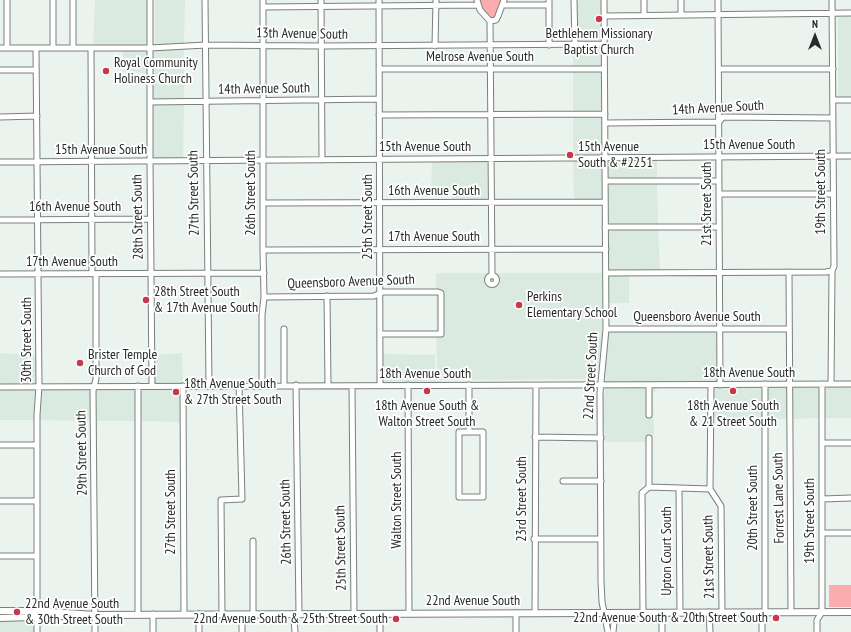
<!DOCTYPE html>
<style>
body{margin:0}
#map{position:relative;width:851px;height:632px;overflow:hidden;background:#ebf3ee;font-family:"PT Sans Narrow",sans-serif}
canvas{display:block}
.north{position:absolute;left:795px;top:16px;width:40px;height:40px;-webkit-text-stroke:3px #fff;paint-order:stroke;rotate:0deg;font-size:11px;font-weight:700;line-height:16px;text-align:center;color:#282b29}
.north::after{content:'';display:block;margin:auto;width:14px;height:18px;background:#282b29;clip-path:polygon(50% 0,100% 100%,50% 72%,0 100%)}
</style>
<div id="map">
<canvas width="851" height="632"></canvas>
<div class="north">N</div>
</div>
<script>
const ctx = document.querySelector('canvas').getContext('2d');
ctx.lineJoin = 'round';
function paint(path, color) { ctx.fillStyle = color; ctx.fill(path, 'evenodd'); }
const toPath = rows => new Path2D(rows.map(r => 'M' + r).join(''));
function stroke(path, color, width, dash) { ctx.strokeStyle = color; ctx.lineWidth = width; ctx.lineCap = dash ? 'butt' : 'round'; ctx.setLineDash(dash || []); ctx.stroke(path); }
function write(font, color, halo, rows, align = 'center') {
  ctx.font = font + ' "PT Sans Narrow",sans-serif'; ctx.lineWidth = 3.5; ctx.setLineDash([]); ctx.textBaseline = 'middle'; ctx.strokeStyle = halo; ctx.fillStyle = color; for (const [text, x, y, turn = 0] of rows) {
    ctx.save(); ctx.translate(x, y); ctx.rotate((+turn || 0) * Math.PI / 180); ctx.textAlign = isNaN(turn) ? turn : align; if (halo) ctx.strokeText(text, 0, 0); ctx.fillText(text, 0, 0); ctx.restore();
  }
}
paint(toPath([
 [95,0,148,0,148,46,93,46],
 [155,0,185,0,184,45,155,45],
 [576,0,602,0,602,42,577,42],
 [838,16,851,16,851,97,838,97],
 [602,46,602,66,573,66,573,47],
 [123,50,148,50,148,81,147,73,123,72],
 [152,50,184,50,184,100,152,100],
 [573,71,602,71,603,112,573,112],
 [184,104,183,159,152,159,152,105],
 [573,116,603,116,603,156,573,156],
 [573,160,603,160,603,200,574,200],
 [607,160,657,160,657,179,607,179],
 [432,161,489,161,490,200,452,200,452,189,431,186],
 [607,183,657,183,658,225,607,225],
 [607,229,658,229,660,271,608,271],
 [436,273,602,273,602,337,599,364,593,379,437,380],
 [608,276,629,276,629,303,608,303],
 [608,331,716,331,718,382,606,383,606,354],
 [0,353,37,355,37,384,0,385],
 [182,353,183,383,154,383,153,355],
 [382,354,435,355,435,379,437,381,442,381,442,383,382,383],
 [606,387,647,387,647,417,651,417,651,387,671,387,660,387,655,391,653,394,654,433,651,442,650,436,647,436,647,442,605,442,603,399],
 [713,387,763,387,763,419,712,419],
 [767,387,787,387,788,419,767,419],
 [791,387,820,387,820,418,792,419],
 [824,387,851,387,851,418,824,418],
 [92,388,91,421,39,420,41,389],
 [96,388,136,389,136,421,95,421,95,391],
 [153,388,181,388,181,422,140,421,140,389,153,389],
 [0,389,37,389,35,420,0,420],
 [35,620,35,632,0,632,0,621]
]), '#daeae0');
paint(toPath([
 [479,0,502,0,496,18,492,20,483,13],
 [829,585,851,585,851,607,829,607]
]), '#faacae');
const minor = toPath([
 [7,0,7,48],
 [53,0,53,48],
 [150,0,150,161,152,386],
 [205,0,209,385],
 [321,0,322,160],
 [379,0,380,386],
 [477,0,480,10,490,21,492,276],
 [549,0,549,45],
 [574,0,575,45],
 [604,0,606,329,600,393,601,581,602,602,608,632],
 [644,0,644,15],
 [681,0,681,15],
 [718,0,720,385],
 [503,5,549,5],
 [263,7,478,5],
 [604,16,851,13],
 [490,21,496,20,498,16,504,0],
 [435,46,436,0],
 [0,48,150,48,206,45,321,46,604,44],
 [73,48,73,0],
 [91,48,92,274],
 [36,49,39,386,37,415,37,632],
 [379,69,604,69],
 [719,69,833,69],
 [0,70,36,70],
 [833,100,851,100],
 [150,102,379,99],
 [379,115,605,114],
 [0,117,37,116],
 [605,123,719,122,723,117,833,118],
 [0,162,851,156],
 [605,181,719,181],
 [719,194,832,194],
 [263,203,605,202],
 [0,220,150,219],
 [605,227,719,227],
 [263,250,606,249],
 [789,272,791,612],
 [606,273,826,272,832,271],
 [0,274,264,273],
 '487.5 280a4.5 4.5 0 1 1 9 0a4.5 4.5 0 1 1-9 0Z',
 [327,296,328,386],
 [264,297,374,296,383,292,438,292,441,293,441,334,380,334],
 [284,329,284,386],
 [606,329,789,329],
 [831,384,832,271,834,266,832,0],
 [408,385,409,613],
 [649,385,649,415],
 [711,385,710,489,721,506,722,612],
 [138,386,138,614],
 [183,386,184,614],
 [262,386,262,315,264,297,263,250,263,0],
 [352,386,354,614],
 [0,387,851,384],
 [459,432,483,432,483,497,459,497,459,432],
 [469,432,469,385],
 [535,437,601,438],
 [649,438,649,487],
 [822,443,851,443],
 [0,445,37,445],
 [563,481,601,481],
 [679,489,680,613],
 [822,499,851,498],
 [0,501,37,501],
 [822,533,851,533],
 [534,539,601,539],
 [0,556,37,556],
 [709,612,710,632],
 [516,613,516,632],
 [535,613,536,386],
 [643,613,642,493,649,487,710,489],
 [222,614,221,500,242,499,239,385],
 [95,632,93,391,96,379,96,274],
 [153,632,153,614],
 [199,632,199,614],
 [242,632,242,618,253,614,253,541],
 [295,632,294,619,299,614,296,385],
 [380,632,380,614],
 [613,632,615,613],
 [662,632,662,613],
 [762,632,762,619,765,612,765,384],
 [817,632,817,620,822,612,822,384]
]);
const major = toPath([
 [0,611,37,611,95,615,851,612],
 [0,618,66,616]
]);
stroke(minor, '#79817c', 7);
stroke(major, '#79817c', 8);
stroke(minor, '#fff', 5);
stroke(major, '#fff', 6);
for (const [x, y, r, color] of [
 [599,19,4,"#c8374b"],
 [106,71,4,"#c8374b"],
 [570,155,4,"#c8374b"],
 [146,300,4,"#c8374b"],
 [519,305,4,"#c8374b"],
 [80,363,4,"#c8374b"],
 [427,391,4,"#c8374b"],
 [733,391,4,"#c8374b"],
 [176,392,4,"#c8374b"],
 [17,612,4,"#c8374b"],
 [776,618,4,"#c8374b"],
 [396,619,4,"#c8374b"]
]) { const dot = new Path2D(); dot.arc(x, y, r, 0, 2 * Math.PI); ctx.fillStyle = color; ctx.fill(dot); stroke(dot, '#fff', 1.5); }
write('14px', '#282b29', '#fff', [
 ["13th Avenue South",302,34,1],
 ["Melrose Avenue South",480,57],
 ["14th Avenue South",264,89,-1],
 ["14th Avenue South",718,108,-3],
 ["15th Avenue South",749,145],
 ["15th Avenue South",425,147],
 ["15th Avenue South",101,150],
 ["16th Avenue South",434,191],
 ["19th Street South",821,192,-90],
 ["27th Street South",194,193,-91],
 ["26th Street South",251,193,-90],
 ["21st Street South",707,204,-90],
 ["16th Avenue South",75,207],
 ["28th Street South",138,217,-91],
 ["25th Street South",368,217,-90],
 ["17th Avenue South",434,237],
 ["17th Avenue South",72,262],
 ["Queensboro Avenue South",351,282,-2],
 ["Queensboro Avenue South",697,317],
 ["30th Street South",27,340,-90],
 ["18th Avenue South",749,373],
 ["18th Avenue South",425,374],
 ["22nd Street South",591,376,-87],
 ["29th Street South",82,453,-91],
 ["Forrest Lane South",779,498,-91],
 ["23rd Street South",522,499,-90],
 ["Walton Street South",397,500,-90],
 ["20th Street South",753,508,-90],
 ["27th Street South",171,512,-90],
 ["19th Street South",810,521,-90],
 ["26th Street South",286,522,-91],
 ["25th Street South",341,548,-91],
 ["Upton Court South",667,551,-90],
 ["21st Street South",709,557,-91],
 ["22nd Avenue South",473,601]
]);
write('14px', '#282b29', '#fff', [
 ["Bethlehem Missionary",599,34,"center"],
 ["Baptist Church",599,50,"center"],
 ["Royal Community",114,63],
 ["Holiness Church",114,79],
 ["15th Avenue",578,147],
 ["South & #2251",578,163],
 ["28th Street South",154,292],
 ["& 17th Avenue South",154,308],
 ["Perkins",527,297],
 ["Elementary School",527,313],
 ["Brister Temple",88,355],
 ["Church of God",88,371],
 ["18th Avenue South",184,384],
 ["& 27th Street South",184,400],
 ["18th Avenue South &",427,406,"center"],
 ["Walton Street South",427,422,"center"],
 ["18th Avenue South",733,406,"center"],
 ["& 21 Street South",733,422,"center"],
 ["22nd Avenue South",25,604],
 ["& 30th Street South",25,620],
 ["22nd Avenue South & 20th Street South",768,618,"right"],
 ["22nd Avenue South & 25th Street South",388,619,"right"]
], 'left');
</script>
